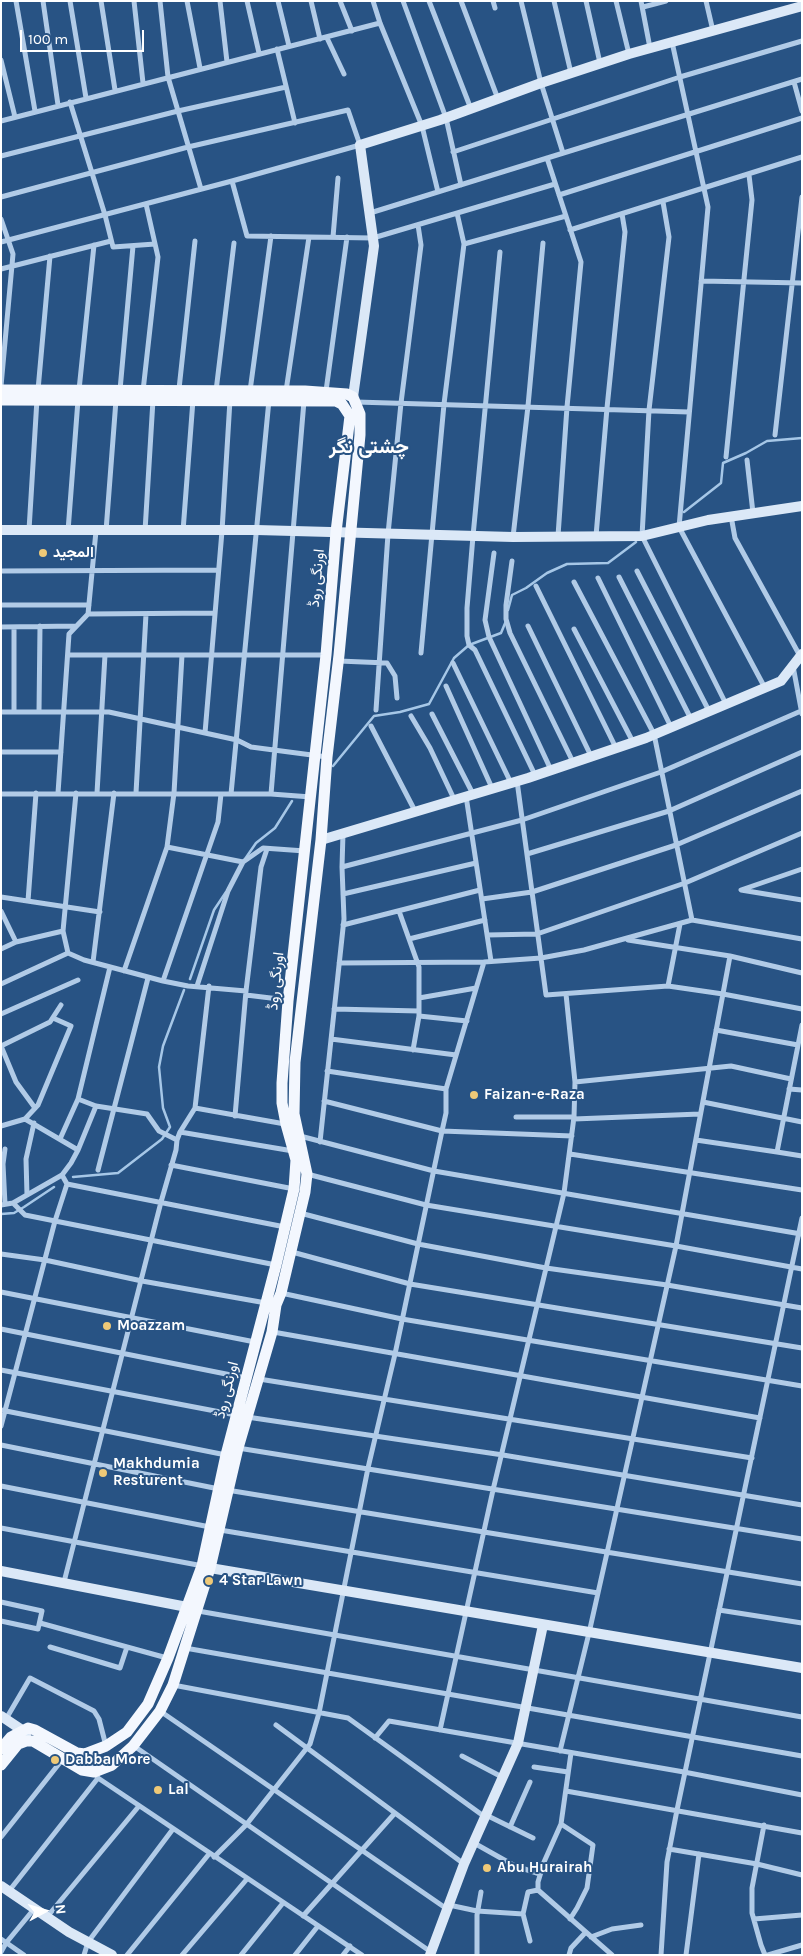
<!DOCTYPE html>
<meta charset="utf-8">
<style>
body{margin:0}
#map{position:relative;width:803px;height:1956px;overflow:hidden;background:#285384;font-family:Karla,sans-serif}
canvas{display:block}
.frame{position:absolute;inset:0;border:2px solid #fff;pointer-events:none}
.north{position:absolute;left:20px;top:1886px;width:50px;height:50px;-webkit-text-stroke:4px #285384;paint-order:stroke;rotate:84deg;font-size:14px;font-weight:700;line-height:20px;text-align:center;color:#fff}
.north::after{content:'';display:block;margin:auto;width:18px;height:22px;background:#fff;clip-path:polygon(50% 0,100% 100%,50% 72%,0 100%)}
.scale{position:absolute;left:20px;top:30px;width:124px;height:22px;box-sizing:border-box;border:2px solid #fff;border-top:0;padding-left:6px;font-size:15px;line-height:18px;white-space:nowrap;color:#fff;-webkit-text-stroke:4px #285384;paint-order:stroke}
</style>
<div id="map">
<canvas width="803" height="1956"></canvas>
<div class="frame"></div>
<div class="north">N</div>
<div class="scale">100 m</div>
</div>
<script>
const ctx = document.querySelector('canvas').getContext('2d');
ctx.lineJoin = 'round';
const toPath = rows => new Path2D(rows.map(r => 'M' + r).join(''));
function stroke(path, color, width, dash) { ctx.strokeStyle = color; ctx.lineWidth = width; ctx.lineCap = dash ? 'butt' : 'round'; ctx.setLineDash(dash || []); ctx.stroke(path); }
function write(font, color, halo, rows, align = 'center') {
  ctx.font = font + ' Karla,Vazirmatn,sans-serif'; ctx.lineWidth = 4; ctx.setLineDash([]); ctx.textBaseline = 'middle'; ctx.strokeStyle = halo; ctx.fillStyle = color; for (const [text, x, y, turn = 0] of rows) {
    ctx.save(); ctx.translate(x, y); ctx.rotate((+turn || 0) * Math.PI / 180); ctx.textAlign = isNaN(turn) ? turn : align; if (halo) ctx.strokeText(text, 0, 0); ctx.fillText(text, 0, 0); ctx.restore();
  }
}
stroke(toPath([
 [684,512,721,483,723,463,746,453,767,441,802,438],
 [508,610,512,595,526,588,547,573,567,564,608,563,636,542],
 [333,766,374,716,400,712,429,704,454,658,469,645,501,633,506,621],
 [245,859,256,843,275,828,292,801],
 [190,979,214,910,226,892],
 [73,1177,118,1173,162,1139,170,1127,163,1108,159,1067,163,1046,184,990],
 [1,1214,14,1213,24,1207,54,1187]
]), '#a6c7e7', 2.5);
stroke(toPath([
 [16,1,35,111],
 [43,1,58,105],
 [70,1,86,98],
 [101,1,115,90],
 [134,1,143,83],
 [160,1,168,77,201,189],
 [187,1,200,68],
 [220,1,227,62],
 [247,1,259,53],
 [278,1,289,46],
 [311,1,320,39],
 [340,1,352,31],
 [373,1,380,23,422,126,438,192],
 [403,1,446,118,461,185],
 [429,1,471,109],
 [461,1,498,99],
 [493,1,495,8],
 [521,1,541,83,563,153],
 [554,1,571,73],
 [586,1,600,63],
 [616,1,629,54],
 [641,1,650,48],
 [706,1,713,31],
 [643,7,666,1],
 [327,38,344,74],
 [672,42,708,207,679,527,765,688],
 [277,49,295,123],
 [1,60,15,117],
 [794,82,802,111],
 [70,102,105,215,113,247,155,244],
 [1,121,380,23],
 [453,152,680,77,802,41],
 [1,156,178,111,286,87],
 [547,158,581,262,567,407,558,536],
 [232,181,247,236,373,238,555,184],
 [559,195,802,118],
 [1,197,188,147,348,110,360,145,232,181,1,242],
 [663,202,669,237,649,410,642,536,726,704],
 [370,213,802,79],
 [1,219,13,254,1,386],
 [570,230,802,157],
 [333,237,338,178],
 [464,244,566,216],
 [500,252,473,536,467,608,467,636,469,645,475,650,535,775],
 [1,269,111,241],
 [701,281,802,283],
 [179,389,195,241],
 [38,390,50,256],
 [79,390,94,245],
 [120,390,133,246],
 [143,391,158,257,146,204],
 [216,391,234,243],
 [250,391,271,236],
 [286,391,309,237],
 [326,391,347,237],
 [356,402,689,412],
 [775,435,802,197],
 [726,457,752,200,749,175],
 [747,460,753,513],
 [731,516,735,538,800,656],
 [29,530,37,399],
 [68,531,78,400],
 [106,531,116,400],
 [145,531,153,400],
 [183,531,193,400],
 [596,536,607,408,625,232,622,214],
 [513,537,528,406,543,243],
 [494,553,485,620,489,637,551,770],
 [512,561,506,605,506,619,510,633,573,762],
 [1,571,218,570],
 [637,571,709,711],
 [619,577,691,719],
 [598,578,671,727],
 [574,582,654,734,692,920],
 [536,586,616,748],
 [1,605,89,605],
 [88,614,214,613],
 [528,626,591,756],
 [1,627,76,626],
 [574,629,633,742],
 [421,653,444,404,464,244,457,213],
 [68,655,326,655],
 [339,661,387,663,395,676,397,698],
 [453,663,511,783],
 [793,666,802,714],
 [446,686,492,788],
 [376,710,388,534,401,403,421,245,418,225],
 [1,712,109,712,237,740,251,747,327,757],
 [14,712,14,627],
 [39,712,40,626],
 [432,714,473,794],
 [411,716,430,748,454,799],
 [371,726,415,811],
 [205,733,222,531,230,400],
 [1,752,61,752],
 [517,781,546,995,668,986,723,994,802,1009],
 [58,793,69,634,88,614,96,531],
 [76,793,63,931,68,953,84,960,163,981,188,986,246,991],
 [97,793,105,655],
 [136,793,146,614],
 [1,794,271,794,311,797],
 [231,794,269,400],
 [271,794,304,401],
 [466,796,491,961],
 [167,847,243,862],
 [527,854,669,811,802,752],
 [342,867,522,820,661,772,801,711],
 [802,869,741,890,802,900],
 [343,894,476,863],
 [1,897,100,912],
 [482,899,532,892,676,845,802,791],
 [28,901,36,793],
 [1,911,16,942,1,949],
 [399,911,419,967,419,1016,413,1050],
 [343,925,480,890],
 [487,935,537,934,685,883,802,833],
 [409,939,485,920],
 [628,940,730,956,802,973],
 [16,942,63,931],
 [93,962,114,793],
 [339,963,484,962],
 [124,971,167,847,174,793,182,655],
 [163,981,218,822,221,794],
 [1,984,68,953],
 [197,986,228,891,243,862,263,848,305,851],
 [668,986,680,924],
 [246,995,287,1000],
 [419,998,476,988],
 [334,1009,419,1011],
 [1,1014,78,980],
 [419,1016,467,1021],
 [802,1025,777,1152,802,1156],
 [716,1030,798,1045],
 [331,1039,456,1055],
 [327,1071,446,1089],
 [575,1082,731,1066,791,1079],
 [789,1089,802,1090],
 [78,1099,96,1106,147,1114,159,1131,177,1140],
 [324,1101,442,1131,572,1136],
 [703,1102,802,1122],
 [35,1108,16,1082,1,1046,50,1022,61,1005],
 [195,1108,285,1124],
 [235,1116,246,991,261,867,267,849],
 [516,1117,574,1117],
 [25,1119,38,1105,71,1026,53,1018],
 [574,1119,700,1114],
 [1,1126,25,1119,78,1150],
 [180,1132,293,1151],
 [300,1136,434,1171,801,1234],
 [60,1139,78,1099,110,967],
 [696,1140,777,1152],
 [320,1142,344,919,342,867,343,833],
 [5,1149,3,1164,5,1204],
 [570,1154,802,1190],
 [171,1165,294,1189],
 [98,1170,148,978],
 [307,1174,426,1205,676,1246,802,1269],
 [67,1184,285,1227],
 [27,1195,26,1159,34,1123],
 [13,1203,25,1215,276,1265],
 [1,1205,13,1203,62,1175,71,1163,78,1150,96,1106],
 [300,1213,418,1244,546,1268,667,1285,802,1308],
 [292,1252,410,1284,802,1348],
 [1,1254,45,1260,142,1281,266,1303],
 [1,1292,255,1342],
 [281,1293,402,1319,802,1386],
 [1,1329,246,1378],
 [273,1332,760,1418],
 [1,1370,236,1415],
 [259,1379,752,1458],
 [1,1410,226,1455],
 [247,1417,503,1455,802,1505],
 [1,1426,55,1221,67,1184,62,1175],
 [1,1445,219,1489],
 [238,1448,802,1539],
 [1,1486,210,1527],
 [227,1490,802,1584],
 [1,1528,203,1566],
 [220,1530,598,1593],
 [64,1582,161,1202,176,1150,177,1140,180,1132,195,1108,209,986],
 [1,1602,42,1611,38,1629,1,1621],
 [719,1610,802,1623],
 [198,1611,802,1717],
 [40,1623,167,1658],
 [50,1647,120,1668,127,1647],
 [185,1648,802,1756],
 [173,1685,348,1718,485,1817],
 [160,1711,447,1909],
 [6,1719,30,1678,94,1711,99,1719,106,1746],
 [276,1725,464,1864],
 [440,1730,493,1490,564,1193,574,1117,575,1082,566,994],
 [375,1738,389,1721,684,1772,802,1795],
 [134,1746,431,1952],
 [560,1751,589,1633,676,1246,730,956],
 [571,1753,561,1824,544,1862,538,1882,538,1890,612,1955],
 [85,1754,98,1778,362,1955],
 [462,1756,502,1777],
 [534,1767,568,1772],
 [566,1791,802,1833],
 [486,1815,533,1838],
 [561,1824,593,1845,587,1888,577,1908,570,1919],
 [764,1825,752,1888,752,1913,761,1945,765,1955],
 [510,1827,530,1782],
 [1,1837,62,1760],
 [474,1843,515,1866,540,1874],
 [669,1849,757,1864,802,1875],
 [214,1857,246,1825,310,1744,319,1713,368,1468,395,1354,442,1131,446,1113,446,1089,484,962,541,958,584,950,692,920,802,939],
 [9,1891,98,1778],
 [449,1905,477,1911,523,1914],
 [303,1916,395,1813],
 [47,1917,139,1806],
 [754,1919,802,1915],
 [591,1937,612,1929,641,1925],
 [1,1939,24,1955],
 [530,1941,523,1914,528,1892,538,1890],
 [1,1952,6,1943,34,1909],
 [84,1955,88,1942,173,1829],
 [127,1955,209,1854],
 [182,1955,247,1879],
 [241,1955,283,1903],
 [295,1955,318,1926],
 [343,1955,350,1946],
 [477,1955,477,1915,481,1892],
 [569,1955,571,1948,585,1933],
 [661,1955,667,1862,677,1810,802,1218],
 [686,1955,699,1854],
 [768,1955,802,1945]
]), '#b1cbe7', 5);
stroke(toPath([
 [353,397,374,246,360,145,440,120,541,83,629,54,802,6],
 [1,530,257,530,513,537,642,536,708,520,802,506],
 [321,840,528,778,646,738,781,681,802,654],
 [210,1568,802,1668],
 [1,1571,187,1607],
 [1,1716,22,1730,26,1735],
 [1,1886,69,1932,112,1955],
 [430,1955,464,1864,518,1743,543,1625]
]), '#dbe8f7', 10);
stroke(toPath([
 [1,390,305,391,347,394,353,397,360,414,360,435,339,655,327,757,321,840,295,1062,294,1114,307,1174,305,1192,281,1293,276,1305,272,1332,238,1448,210,1568,173,1685,160,1711,133,1746,112,1765,94,1772,82,1770,33,1741,26,1741,18,1744,1,1765],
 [1,400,336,401,342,404,350,416,336,532,326,655,288,1001,282,1083,282,1103,286,1124,296,1160,294,1189,276,1265,226,1455,202,1566,168,1658,148,1704,127,1732,106,1746,85,1754,77,1753,35,1730,28,1728,11,1737,1,1749]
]), '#f3f7fe', 11);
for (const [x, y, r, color] of [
 [43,553,5,"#efc977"],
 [474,1095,5,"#efc977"],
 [107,1326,5,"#efc977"],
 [103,1473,5,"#efc977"],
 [209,1581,5,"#efc977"],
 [55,1760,5,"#efc977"],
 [158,1790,5,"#efc977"],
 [487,1868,5,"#efc977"]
]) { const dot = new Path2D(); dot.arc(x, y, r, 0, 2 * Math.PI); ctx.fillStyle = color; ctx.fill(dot); stroke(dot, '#285384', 2); }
write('bold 15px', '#fff', '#285384', [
 ["المجید",53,553],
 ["Faizan-e-Raza",484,1095],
 ["Moazzam",117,1326],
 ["Makhdumia",113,1464],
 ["Resturent",113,1481],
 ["4 Star Lawn",219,1581],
 ["Dabba More",65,1760],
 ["Lal",168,1790],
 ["Abu Hurairah",497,1868]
], 'left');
write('15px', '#fff', '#285384', [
 ["اورنگی روڈ",317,578,-85],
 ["اورنگی روڈ",276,981,-84],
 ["اورنگی روڈ",227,1390,-76]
]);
write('bold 20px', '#fff', '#285384', [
 ["چشتی نگر",369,447]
]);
</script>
